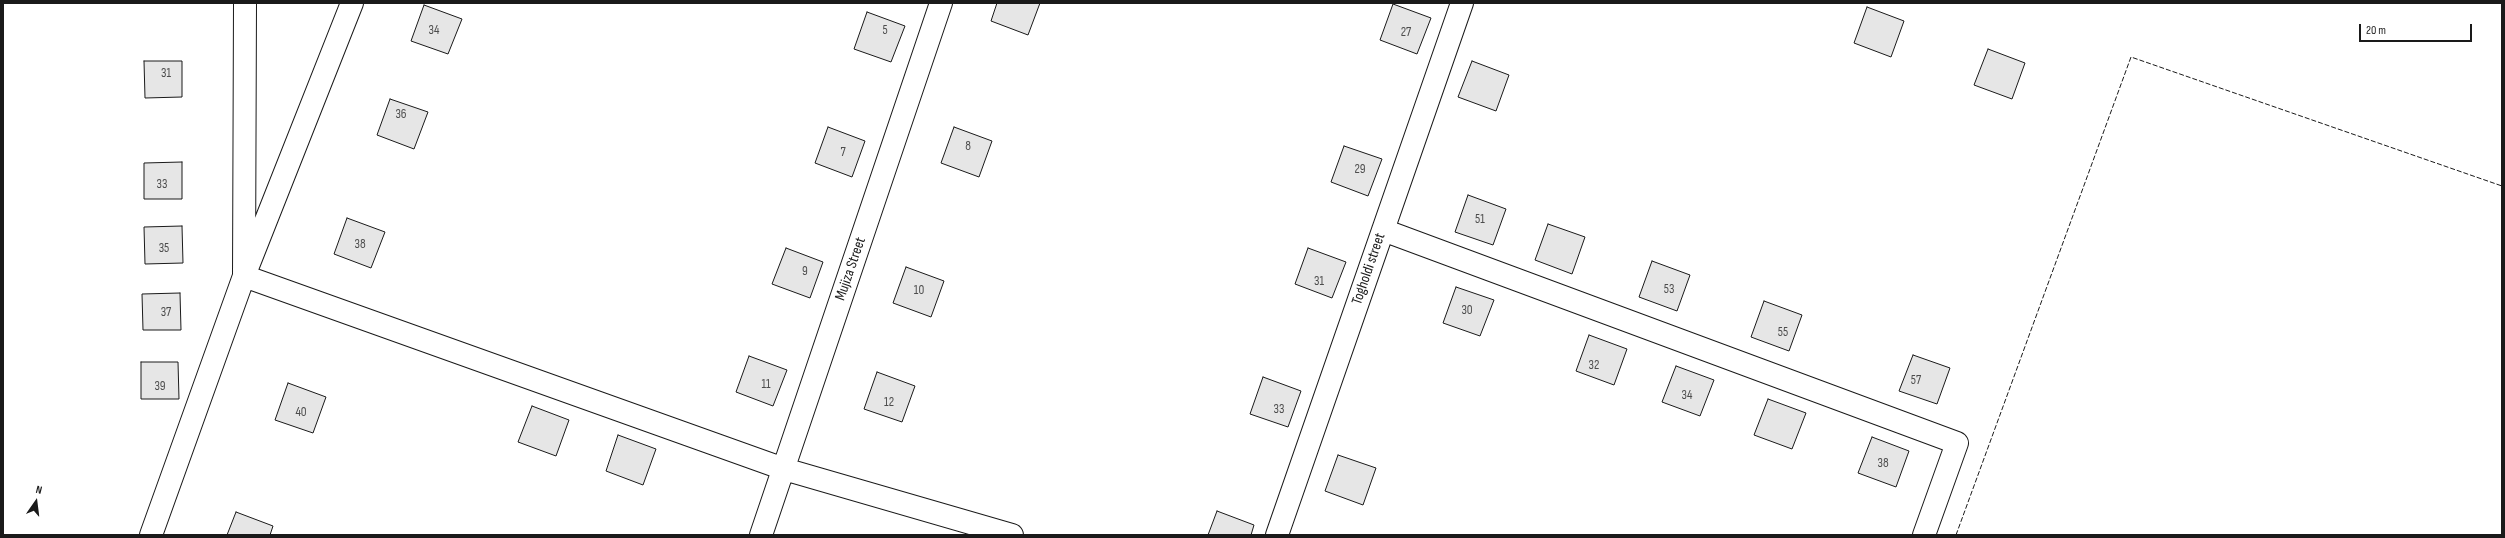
<!DOCTYPE html>
<style>
body{margin:0}
#map{position:relative;width:2505px;height:538px;overflow:hidden;background:#fff;font-family:"Sofia Sans Condensed",sans-serif}
canvas{display:block}
.frame{position:absolute;inset:0;border:4px solid #1a1a1a;pointer-events:none}
.north{position:absolute;left:16px;top:482px;width:40px;height:40px;-webkit-text-stroke:3px #fff;paint-order:stroke;rotate:14deg;font-size:11px;font-weight:700;line-height:16px;text-align:center;color:#1a1a1a}
.north::after{content:'';display:block;margin:auto;width:14px;height:18px;background:#1a1a1a;clip-path:polygon(50% 0,100% 100%,50% 72%,0 100%)}
.scale{position:absolute;left:2359px;top:24px;width:113px;height:18px;box-sizing:border-box;border:2px solid #1a1a1a;border-top:0;padding-left:5px;font-size:12px;line-height:14px;white-space:nowrap;color:#1a1a1a;-webkit-text-stroke:3px #fff;paint-order:stroke}
</style>
<div id="map">
<canvas width="2505" height="538"></canvas>
<div class="frame"></div>
<div class="north">N</div>
<div class="scale">20 m</div>
</div>
<script>
const ctx = document.querySelector('canvas').getContext('2d');
ctx.lineJoin = 'round';
function paint(path, color) { ctx.fillStyle = color; ctx.fill(path, 'evenodd'); }
const toPath = rows => new Path2D(rows.map(r => 'M' + r).join(''));
function stroke(path, color, width, dash) { ctx.strokeStyle = color; ctx.lineWidth = width; ctx.lineCap = dash ? 'butt' : 'round'; ctx.setLineDash(dash || []); ctx.stroke(path); }
function write(font, color, halo, rows, align = 'center') {
  ctx.font = font + ' "Sofia Sans Condensed",sans-serif'; ctx.lineWidth = 3; ctx.setLineDash([]); ctx.textBaseline = 'middle'; ctx.strokeStyle = halo; ctx.fillStyle = color; for (const [text, x, y, turn = 0] of rows) {
    ctx.save(); ctx.translate(x, y); ctx.rotate((+turn || 0) * Math.PI / 180); ctx.textAlign = isNaN(turn) ? turn : align; if (halo) ctx.strokeText(text, 0, 0); ctx.fillText(text, 0, 0); ctx.restore();
  }
}
const building = toPath([
 [997,3,1040,3,1028,35,991,21,997,3],
 [1393,4,1431,18,1417,54,1380,40,1393,4],
 [424,5,462,19,448,54,411,41,424,5],
 [1867,7,1904,21,1891,57,1854,43,1867,7],
 [867,12,905,26,891,62,854,49,867,12],
 [1988,49,2025,63,2012,99,1974,85,1988,49],
 [144,61,182,61,182,97,145,98,144,61],
 [1472,61,1509,75,1496,111,1458,97,1472,61],
 [390,99,428,112,414,149,377,135,390,99],
 [828,127,865,141,852,177,815,163,828,127],
 [954,127,992,141,979,177,941,163,954,127],
 [1344,146,1382,159,1368,196,1331,182,1344,146],
 [182,162,182,199,144,199,144,163,182,162],
 [1468,195,1506,209,1493,245,1455,232,1468,195],
 [347,218,385,232,371,268,334,254,347,218],
 [1548,224,1585,237,1572,274,1535,260,1548,224],
 [182,226,183,263,145,264,144,227,182,226],
 [786,248,823,262,810,298,772,284,786,248],
 [1308,248,1346,262,1332,298,1295,284,1308,248],
 [1652,261,1690,275,1677,311,1639,297,1652,261],
 [906,267,944,281,931,317,893,303,906,267],
 [1456,287,1494,300,1480,336,1443,323,1456,287],
 [180,293,181,330,143,330,142,294,180,293],
 [1764,301,1802,315,1789,351,1751,337,1764,301],
 [1589,335,1627,349,1614,385,1576,371,1589,335],
 [1913,355,1950,368,1937,404,1899,391,1913,355],
 [749,356,787,370,773,406,736,392,749,356],
 [141,362,178,362,179,399,141,399,141,362],
 [1676,366,1714,380,1700,416,1662,402,1676,366],
 [877,372,915,386,902,422,864,409,877,372],
 [1263,377,1301,391,1288,427,1250,414,1263,377],
 [288,383,326,397,313,433,275,420,288,383],
 [1768,399,1806,413,1792,449,1754,435,1768,399],
 [532,406,569,420,556,456,518,442,532,406],
 [618,435,656,449,643,485,606,471,618,435],
 [1872,437,1909,451,1896,487,1858,473,1872,437],
 [1338,455,1376,468,1363,505,1325,491,1338,455],
 [1217,511,1254,525,1251,535,1208,535,1217,511],
 [236,512,273,526,270,535,227,535,236,512]
]);
paint(building, '#e6e6e6');
stroke(building, '#1a1a1a', 1);
const minor = toPath([
 [245,3,244,276,784,469,1012,535],
 [1383,230,1957,443,1924,535],
 [151,535,244,276,352,3],
 [761,535,941,3],
 [1277,535,1462,3]
]);
stroke(minor, '#1a1a1a', 24);
stroke(minor, '#fff', 22);
stroke(toPath([
 [1956,535,2131,57,2502,186]
]), '#1a1a1a', 1, [5, 2]);
write('13px', '#4d4d4d', null, [
 ["34",434,31],
 ["5",885,31],
 ["27",1406,33],
 ["31",166,74],
 ["36",401,115],
 ["8",968,147],
 ["7",843,153],
 ["29",1360,170],
 ["33",162,185],
 ["51",1480,220],
 ["38",360,245],
 ["35",164,249],
 ["9",805,272],
 ["31",1319,282],
 ["53",1669,290],
 ["10",919,291],
 ["30",1467,311],
 ["37",166,313],
 ["55",1783,333],
 ["32",1594,366],
 ["57",1916,381],
 ["11",766,385],
 ["39",160,387],
 ["34",1687,396],
 ["12",889,403],
 ["33",1279,410],
 ["40",301,413],
 ["38",1883,464]
]);
write('15px', '#1a1a1a', '#fff', [
 ["Mujiza Street",851,269,-71],
 ["Togholdi street",1369,269,-71]
]);
</script>
